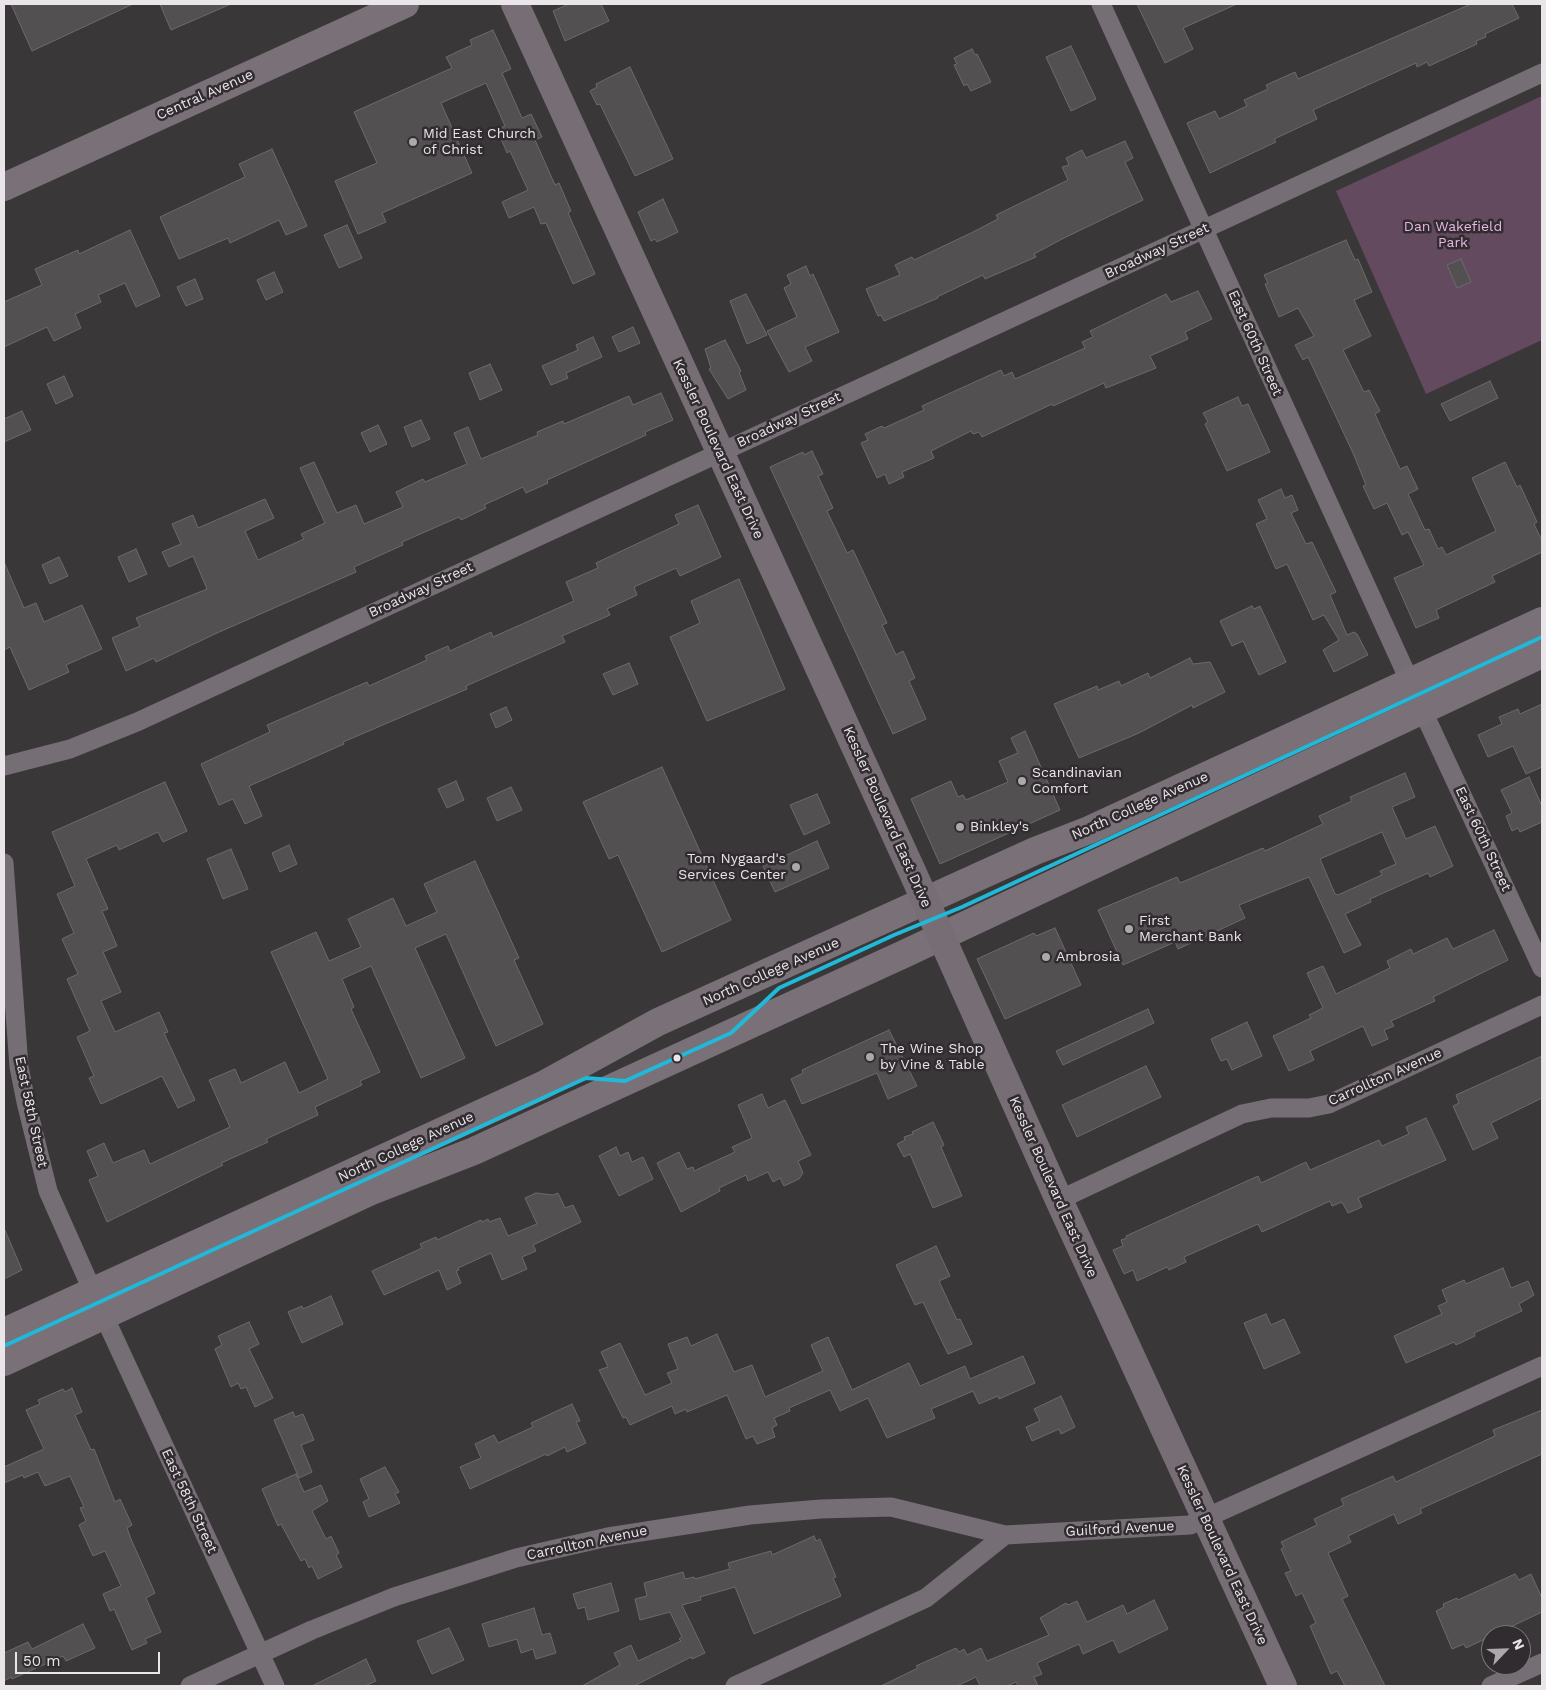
<!DOCTYPE html>
<style>
body{margin:0}
#map{position:relative;width:1546px;height:1690px;overflow:hidden;background:#3a3739;font-family:"Work Sans",sans-serif}
canvas{display:block}
.frame{position:absolute;inset:0;border:5px solid #e9e5e8;pointer-events:none}
.north{position:absolute;left:1481px;top:1625px;width:50px;height:50px;box-sizing:border-box;background:#312c30;border:1px solid #7b767a;border-radius:50%;rotate:66deg;font-size:14px;font-weight:700;line-height:20px;text-align:center;color:#e9e5e8}
.north::after{content:'';display:block;margin:auto;width:18px;height:22px;background:#aca8ab;clip-path:polygon(50% 0,100% 100%,50% 72%,0 100%)}
.scale{position:absolute;left:15px;top:1652px;width:145px;height:22px;box-sizing:border-box;border:2px solid #e9e5e8;border-top:0;padding-left:6px;font-size:15px;line-height:18px;white-space:nowrap;color:#e9e5e8;-webkit-text-stroke:4px #312c30;paint-order:stroke}
</style>
<div id="map">
<canvas width="1546" height="1690"></canvas>
<div class="frame"></div>
<div class="north">N</div>
<div class="scale">50 m</div>
</div>
<script>
const ctx = document.querySelector('canvas').getContext('2d');
ctx.lineJoin = 'round';
function paint(path, color) { ctx.fillStyle = color; ctx.fill(path, 'evenodd'); }
const toPath = rows => new Path2D(rows.map(r => 'M' + r).join(''));
function stroke(path, color, width, dash) { ctx.strokeStyle = color; ctx.lineWidth = width; ctx.lineCap = dash ? 'butt' : 'round'; ctx.setLineDash(dash || []); ctx.stroke(path); }
function write(font, color, halo, rows, align = 'center') {
  ctx.font = font + ' "Work Sans",sans-serif'; ctx.lineWidth = 5; ctx.setLineDash([]); ctx.textBaseline = 'middle'; ctx.strokeStyle = halo; ctx.fillStyle = color; for (const [text, x, y, turn = 0] of rows) {
    ctx.save(); ctx.translate(x, y); ctx.rotate((+turn || 0) * Math.PI / 180); ctx.textAlign = isNaN(turn) ? turn : align; if (halo) ctx.strokeText(text, 0, 0); ctx.fillText(text, 0, 0); ctx.restore();
  }
}
paint(toPath([
 [1542,96,1542,340,1426,394,1336,191]
]), '#634a5f');
const building = toPath([
 [11,4,133,4,32,51,11,4],
 [160,4,231,4,171,30,160,4],
 [569,4,601,4,609,21,565,41,553,11,569,4],
 [1137,4,1237,4,1183,28,1193,49,1165,63,1137,4],
 [1471,4,1512,4,1519,18,1485,34,1486,37,1476,41,1477,44,1429,66,1427,62,1417,67,1416,63,1313,110,1317,119,1274,139,1276,142,1210,173,1187,123,1215,111,1219,119,1247,106,1244,100,1268,89,1266,85,1295,72,1298,79,1471,4],
 [493,30,511,69,502,73,522,118,531,114,542,137,535,140,555,185,559,183,571,211,568,213,595,274,573,284,546,223,541,224,534,207,509,218,502,202,528,190,510,151,507,153,497,129,505,126,486,83,441,103,472,173,382,213,386,222,358,234,335,181,377,163,354,112,452,68,446,57,472,45,470,40,493,30],
 [1071,46,1096,99,1071,111,1046,57,1071,46],
 [972,49,975,55,977,54,991,82,971,91,967,84,964,86,954,65,957,64,954,58,972,49],
 [630,67,673,159,635,176,600,104,597,105,590,91,597,87,596,84,630,67],
 [1125,141,1133,158,1125,162,1143,200,1064,238,1034,254,1036,257,985,279,983,275,937,297,938,298,884,321,881,315,878,316,866,289,900,275,895,265,912,257,914,260,971,233,998,219,996,215,1068,180,1062,167,1069,165,1066,158,1082,150,1086,158,1125,141],
 [272,149,307,226,286,235,279,220,230,243,228,238,179,259,160,217,245,177,239,164,272,149],
 [663,199,678,232,657,242,655,239,651,241,638,212,663,199],
 [347,225,362,258,339,268,324,235,347,225],
 [130,230,160,296,136,307,125,283,98,295,101,302,75,314,81,328,54,341,47,327,4,347,4,302,42,285,35,269,78,250,79,254,130,230],
 [1346,240,1355,260,1358,259,1372,292,1354,300,1371,336,1343,350,1364,392,1369,390,1380,411,1375,414,1400,469,1407,466,1418,489,1408,494,1425,530,1429,529,1438,549,1442,547,1446,555,1496,531,1472,478,1505,462,1517,487,1520,485,1537,522,1534,524,1542,541,1542,552,1492,576,1495,582,1436,610,1439,618,1416,628,1394,578,1424,565,1408,532,1402,535,1387,503,1374,509,1363,486,1366,485,1353,453,1308,357,1303,360,1295,345,1314,336,1298,308,1279,317,1265,284,1268,283,1264,275,1346,240],
 [1461,259,1471,282,1457,288,1447,265,1461,259],
 [806,266,810,276,813,274,839,332,805,347,812,361,789,372,767,331,797,317,784,288,791,284,787,275,806,266],
 [274,272,283,292,266,300,257,280,274,272],
 [195,279,203,299,186,306,177,287,195,279],
 [1198,291,1212,319,1185,332,1188,339,1150,356,1156,368,1106,388,1104,383,1053,406,1052,404,982,437,979,432,973,434,971,431,931,451,934,458,902,472,904,477,889,484,885,474,877,478,861,443,868,440,865,434,882,426,884,428,924,410,922,406,1001,370,1004,376,1012,372,1015,379,1085,348,1082,342,1093,337,1090,331,1166,294,1171,302,1198,291],
 [746,294,767,335,747,344,730,301,746,294],
 [633,327,640,343,619,352,612,337,633,327],
 [593,337,602,357,566,373,568,378,551,385,542,366,578,350,576,345,593,337],
 [725,340,741,371,739,372,746,390,728,399,709,369,711,368,705,349,725,340],
 [490,364,502,390,480,400,469,373,490,364],
 [64,376,73,396,56,404,47,384,64,376],
 [1490,381,1498,398,1450,421,1441,404,1490,381],
 [661,393,673,420,645,432,646,435,547,480,548,483,526,493,523,487,484,505,486,508,461,520,459,517,402,542,403,545,354,567,356,572,217,633,156,662,154,658,126,671,112,638,140,626,136,618,207,589,193,556,169,567,162,552,181,544,172,524,193,515,198,528,265,499,274,518,245,531,258,560,304,539,301,534,325,523,300,468,314,462,337,513,356,505,364,524,403,507,396,492,423,479,425,482,467,464,454,433,468,427,481,459,538,435,537,432,563,421,564,424,629,396,633,405,661,393],
 [1238,397,1242,406,1248,404,1270,452,1227,471,1205,424,1208,422,1203,413,1238,397],
 [22,411,31,430,4,442,4,419,22,411],
 [421,420,430,439,412,447,404,427,421,420],
 [378,425,387,444,370,452,361,433,378,425],
 [812,451,823,474,818,476,833,508,827,511,847,553,853,550,887,623,882,625,896,655,903,651,915,678,909,681,926,719,893,734,770,467,803,452,804,455,812,451],
 [1281,489,1285,498,1292,495,1298,510,1291,513,1306,544,1312,542,1336,592,1330,595,1347,635,1354,632,1357,634,1368,655,1334,672,1323,650,1339,640,1324,615,1313,620,1287,564,1276,569,1256,524,1267,519,1258,500,1281,489],
 [698,505,721,557,680,576,676,568,634,587,637,595,607,609,610,615,562,636,565,642,466,686,467,689,343,742,344,744,249,786,262,816,245,824,233,799,219,805,201,764,270,732,267,725,367,682,369,686,427,660,425,656,448,646,450,651,491,632,493,637,574,601,566,582,598,568,596,563,679,524,675,515,698,505],
 [136,549,147,574,129,582,118,557,136,549],
 [59,557,68,576,50,584,42,565,59,557],
 [4,562,24,608,36,603,44,622,82,605,102,649,66,665,69,672,29,690,10,647,4,650,4,562],
 [739,579,785,689,707,721,670,637,700,623,691,601,739,579],
 [1252,606,1254,609,1260,606,1286,662,1259,675,1243,641,1232,646,1220,621,1252,606],
 [1190,658,1193,664,1210,662,1225,692,1193,708,1192,705,1139,733,1079,758,1054,704,1097,686,1098,690,1119,681,1121,686,1148,673,1150,678,1190,658],
 [629,663,638,684,613,695,603,674,629,663],
 [1542,704,1542,767,1526,774,1513,746,1488,757,1478,735,1502,724,1499,717,1518,709,1520,714,1542,704],
 [506,707,512,720,496,728,490,714,506,707],
 [1025,731,1060,810,940,864,911,799,951,781,958,797,963,795,966,800,1008,782,999,761,1018,753,1011,738,1025,731],
 [662,767,731,920,662,952,618,855,609,859,583,802,662,767],
 [1405,773,1415,797,1392,807,1406,839,1435,826,1453,866,1430,877,1428,873,1370,899,1371,902,1345,914,1361,945,1344,953,1309,877,1239,905,1245,918,1178,949,1175,942,1123,965,1098,910,1177,877,1180,883,1263,848,1265,851,1323,824,1319,816,1352,801,1350,797,1405,773],
 [1382,832,1396,864,1380,871,1382,875,1338,895,1335,894,1320,859,1382,832],
 [1529,777,1542,806,1542,822,1520,832,1518,828,1512,831,1506,816,1512,813,1501,790,1529,777],
 [456,781,464,800,447,808,438,789,456,781],
 [165,782,187,831,163,842,158,832,119,850,117,845,86,859,108,909,102,911,117,946,103,952,121,992,101,1001,115,1032,159,1012,168,1032,164,1033,195,1100,178,1108,162,1076,101,1104,89,1078,94,1076,77,1037,90,1031,67,979,78,974,62,939,74,933,57,894,75,886,52,832,165,782],
 [511,787,522,810,497,821,487,798,511,787],
 [817,794,830,823,804,835,790,805,817,794],
 [817,841,829,868,775,892,763,866,817,841],
 [289,845,297,864,280,872,272,853,289,845],
 [231,849,248,889,223,899,207,859,231,849],
 [475,861,519,958,514,960,543,1024,496,1046,446,934,415,948,465,1058,421,1078,371,966,342,979,354,1007,351,1009,380,1072,360,1081,362,1085,315,1107,318,1115,266,1139,268,1142,221,1163,223,1165,107,1222,89,1180,98,1176,87,1151,104,1143,113,1163,144,1150,150,1164,230,1127,209,1080,235,1069,241,1083,285,1062,299,1093,328,1079,271,952,316,932,329,961,361,947,348,919,393,898,406,926,437,912,424,884,475,861],
 [1055,928,1081,985,1005,1019,977,959,1034,933,1036,936,1055,928],
 [1494,930,1508,960,1433,997,1435,1001,1391,1021,1394,1026,1384,1030,1388,1039,1372,1046,1363,1026,1310,1051,1314,1060,1289,1071,1273,1036,1311,1018,1309,1015,1323,1008,1307,973,1323,966,1336,994,1390,968,1387,961,1411,949,1413,954,1447,938,1453,949,1494,930],
 [1148,1009,1154,1023,1063,1065,1056,1051,1148,1009],
 [1247,1022,1262,1056,1232,1070,1227,1059,1221,1061,1211,1039,1247,1022],
 [889,1030,917,1086,888,1099,877,1073,802,1104,791,1079,803,1073,802,1070,889,1030],
 [1542,1056,1542,1098,1491,1123,1498,1138,1473,1150,1453,1106,1459,1103,1456,1095,1542,1056],
 [1146,1066,1161,1097,1077,1137,1062,1105,1146,1066],
 [762,1094,768,1108,785,1100,811,1155,798,1161,803,1173,799,1179,784,1186,780,1178,773,1182,768,1172,748,1181,746,1175,719,1188,720,1191,681,1212,657,1163,679,1152,687,1169,693,1167,694,1171,735,1152,732,1147,752,1138,738,1105,762,1094],
 [1426,1118,1446,1160,1358,1198,1362,1207,1348,1213,1342,1202,1332,1206,1330,1201,1262,1232,1258,1224,1184,1257,1186,1262,1169,1270,1167,1267,1137,1281,1133,1270,1124,1274,1113,1250,1123,1246,1121,1240,1127,1238,1126,1236,1258,1176,1261,1183,1306,1162,1310,1170,1379,1140,1382,1146,1409,1134,1406,1127,1426,1118],
 [933,1122,944,1145,941,1147,962,1196,933,1208,910,1154,904,1157,897,1144,905,1140,904,1137,913,1134,912,1132,933,1122],
 [616,1147,620,1156,628,1152,632,1162,643,1157,653,1179,619,1196,599,1156,616,1147],
 [536,1193,553,1195,558,1193,565,1208,573,1205,581,1222,533,1245,536,1251,522,1257,527,1269,502,1280,491,1253,458,1268,459,1270,456,1271,461,1283,447,1290,439,1270,384,1295,372,1271,422,1248,420,1244,436,1237,437,1240,481,1220,482,1222,488,1219,489,1222,500,1218,508,1236,537,1224,525,1198,536,1193],
 [4,1228,22,1270,4,1279,4,1228],
 [936,1246,950,1276,939,1281,957,1320,960,1319,972,1344,948,1354,923,1302,915,1305,896,1265,936,1246],
 [1503,1268,1511,1288,1528,1281,1534,1295,1519,1304,1522,1311,1474,1333,1475,1336,1456,1345,1454,1342,1406,1363,1394,1336,1442,1314,1438,1306,1447,1302,1442,1290,1464,1280,1466,1284,1503,1268],
 [331,1296,343,1324,302,1343,288,1312,302,1306,303,1309,331,1296],
 [1266,1314,1271,1325,1284,1319,1300,1353,1264,1369,1244,1323,1266,1314],
 [249,1322,259,1344,249,1349,273,1398,255,1407,246,1387,241,1389,238,1383,231,1387,215,1349,222,1345,218,1336,249,1322],
 [717,1334,734,1372,752,1365,765,1397,823,1371,811,1345,828,1337,852,1390,909,1363,920,1386,965,1366,970,1379,1023,1356,1035,1383,999,1399,998,1396,979,1404,973,1391,931,1409,935,1418,887,1438,868,1398,840,1411,830,1390,789,1408,790,1411,774,1418,777,1425,772,1428,775,1437,757,1444,753,1436,746,1439,727,1395,687,1412,686,1409,675,1414,672,1406,630,1425,626,1417,623,1418,599,1370,608,1367,601,1352,620,1343,645,1395,672,1383,667,1373,678,1369,668,1344,687,1337,691,1346,717,1334],
 [72,1388,82,1412,75,1415,91,1450,94,1449,115,1502,120,1499,132,1525,127,1528,131,1539,155,1593,146,1598,161,1632,145,1639,147,1643,132,1650,114,1609,110,1611,103,1594,121,1586,105,1551,93,1556,79,1525,86,1521,80,1508,84,1507,70,1476,45,1486,38,1472,24,1478,23,1475,4,1483,4,1467,44,1449,26,1410,40,1404,38,1400,63,1389,65,1392,72,1388],
 [1061,1396,1075,1427,1061,1434,1059,1429,1032,1441,1026,1427,1040,1421,1034,1409,1061,1396],
 [572,1404,580,1421,576,1422,586,1443,567,1452,565,1447,547,1456,546,1454,470,1489,460,1467,481,1458,475,1444,494,1435,498,1443,533,1427,531,1423,572,1404],
 [1542,1410,1542,1454,1420,1509,1422,1513,1398,1524,1394,1514,1348,1536,1351,1542,1328,1553,1348,1596,1342,1599,1385,1686,1345,1686,1337,1671,1331,1674,1310,1626,1316,1623,1302,1593,1296,1596,1285,1573,1291,1571,1281,1549,1284,1547,1281,1542,1317,1525,1314,1519,1344,1505,1341,1499,1393,1476,1396,1482,1495,1436,1493,1430,1542,1410],
 [293,1412,295,1417,303,1414,314,1440,301,1445,312,1472,299,1478,274,1420,293,1412],
 [385,1467,399,1492,395,1494,400,1503,369,1517,363,1502,369,1499,360,1479,385,1467],
 [296,1474,304,1492,321,1485,328,1501,312,1511,326,1539,331,1536,339,1553,336,1555,342,1567,318,1579,312,1566,309,1568,305,1559,301,1561,281,1524,278,1526,262,1489,296,1474],
 [814,1536,816,1541,820,1539,836,1577,833,1578,841,1596,754,1634,735,1587,700,1597,701,1600,682,1605,705,1653,692,1659,691,1657,634,1686,582,1686,620,1665,614,1653,631,1645,638,1661,681,1641,679,1639,682,1637,670,1612,640,1620,635,1599,647,1596,644,1583,683,1572,685,1579,694,1577,695,1579,730,1569,728,1563,771,1551,772,1555,814,1536],
 [1515,1574,1519,1580,1531,1574,1542,1598,1542,1612,1466,1648,1464,1644,1452,1649,1436,1611,1444,1607,1443,1604,1457,1598,1458,1600,1515,1574],
 [611,1583,619,1611,588,1620,585,1607,578,1609,573,1594,611,1583],
 [1154,1600,1168,1629,1119,1653,1113,1640,1083,1654,1079,1644,1037,1663,1042,1674,1034,1677,1038,1686,1018,1686,1016,1682,1007,1686,980,1686,976,1677,957,1686,881,1686,918,1668,916,1666,956,1648,959,1652,964,1649,967,1655,981,1648,987,1661,1049,1635,1040,1618,1066,1603,1068,1605,1077,1601,1087,1622,1123,1605,1127,1614,1154,1600],
 [534,1608,542,1635,550,1633,556,1653,536,1659,533,1649,521,1653,517,1639,489,1647,482,1624,534,1608],
 [83,1624,95,1648,66,1661,63,1656,12,1679,11,1677,4,1681,4,1653,28,1642,32,1649,83,1624],
 [449,1628,464,1660,432,1674,417,1641,449,1628],
 [366,1659,376,1681,365,1686,312,1686,366,1659]
]);
paint(building, '#535052');
stroke(building, '#6d6a6c', 1);
stroke(toPath([
 [1101,4,1410,682],
 [1422,709,1542,968],
 [4,766,70,749,137,722,1542,73],
 [4,863,19,1067,26,1102,48,1191,93,1292],
 [1059,1200,1242,1114,1271,1108,1309,1108,1329,1104,1542,1005],
 [104,1316,275,1686],
 [190,1686,312,1630,394,1597,516,1558,608,1537,750,1515,821,1509,891,1507,1005,1535],
 [735,1686,926,1598,1005,1535,1190,1525,1542,1366],
 [1491,1686,1542,1663]
]), '#766e75', 19);
stroke(toPath([
 [4,187,405,4],
 [4,1332,543,1085,658,1022,1035,851,1089,830,1542,621],
 [4,1362,369,1192,474,1151,904,954,1542,654]
]), '#7a7078', 28);
stroke(toPath([
 [515,4,912,871,1059,1200,1283,1686]
]), '#776e75', 28);
stroke(toPath([
 [4,1346,586,1078,625,1081,731,1033,779,988,894,935,962,907,1542,637]
]), '#20b9da', 4);
for (const [x, y, r, color] of [
 [413,142,5,"#aca8ab"],
 [1022,781,5,"#aca8ab"],
 [960,827,5,"#aca8ab"],
 [796,867,5,"#aca8ab"],
 [1129,929,5,"#aca8ab"],
 [1046,957,5,"#aca8ab"],
 [870,1057,5,"#aca8ab"],
 [677,1058,4.5,"#e9e5e8"]
]) { const dot = new Path2D(); dot.arc(x, y, r, 0, 2 * Math.PI); ctx.fillStyle = color; ctx.fill(dot); stroke(dot, '#312c30', 2); }
write('14px', '#e9e5e8', '#312c30', [
 ["Central Avenue",205,95,-24],
 ["Broadway Street",1157,251,-25],
 ["East 60th Street",1255,343,66],
 ["Broadway Street",789,420,-25],
 ["Kessler Boulevard East Drive",718,449,65],
 ["Broadway Street",421,590,-25],
 ["North College Avenue",1140,806,-24],
 ["Kessler Boulevard East Drive",887,817,66],
 ["East 60th Street",1483,839,65],
 ["North College Avenue",771,972,-24],
 ["Carrollton Avenue",1385,1077,-24],
 ["East 58th Street",31,1112,78],
 ["North College Avenue",406,1147,-25],
 ["Kessler Boulevard East Drive",1053,1187,66],
 ["East 58th Street",189,1501,65],
 ["Guilford Avenue",1120,1529,-3],
 ["Carrollton Avenue",587,1543,-12],
 ["Kessler Boulevard East Drive",1222,1555,65]
]);
write('14px', '#e9e5e8', '#312c30', [
 ["Mid East Church",423,134],
 ["of Christ",423,150],
 ["Scandinavian",1032,773],
 ["Comfort",1032,789],
 ["Binkley's",970,827],
 ["Tom Nygaard's",786,859,"right"],
 ["Services Center",786,875,"right"],
 ["First",1139,921],
 ["Merchant Bank",1139,937],
 ["Ambrosia",1056,957],
 ["The Wine Shop",880,1049],
 ["by Vine & Table",880,1065]
], 'left');
write('14px', '#e9b5e1', '#312c30', [
 ["Dan Wakefield",1453,227],
 ["Park",1453,243]
]);
</script>
